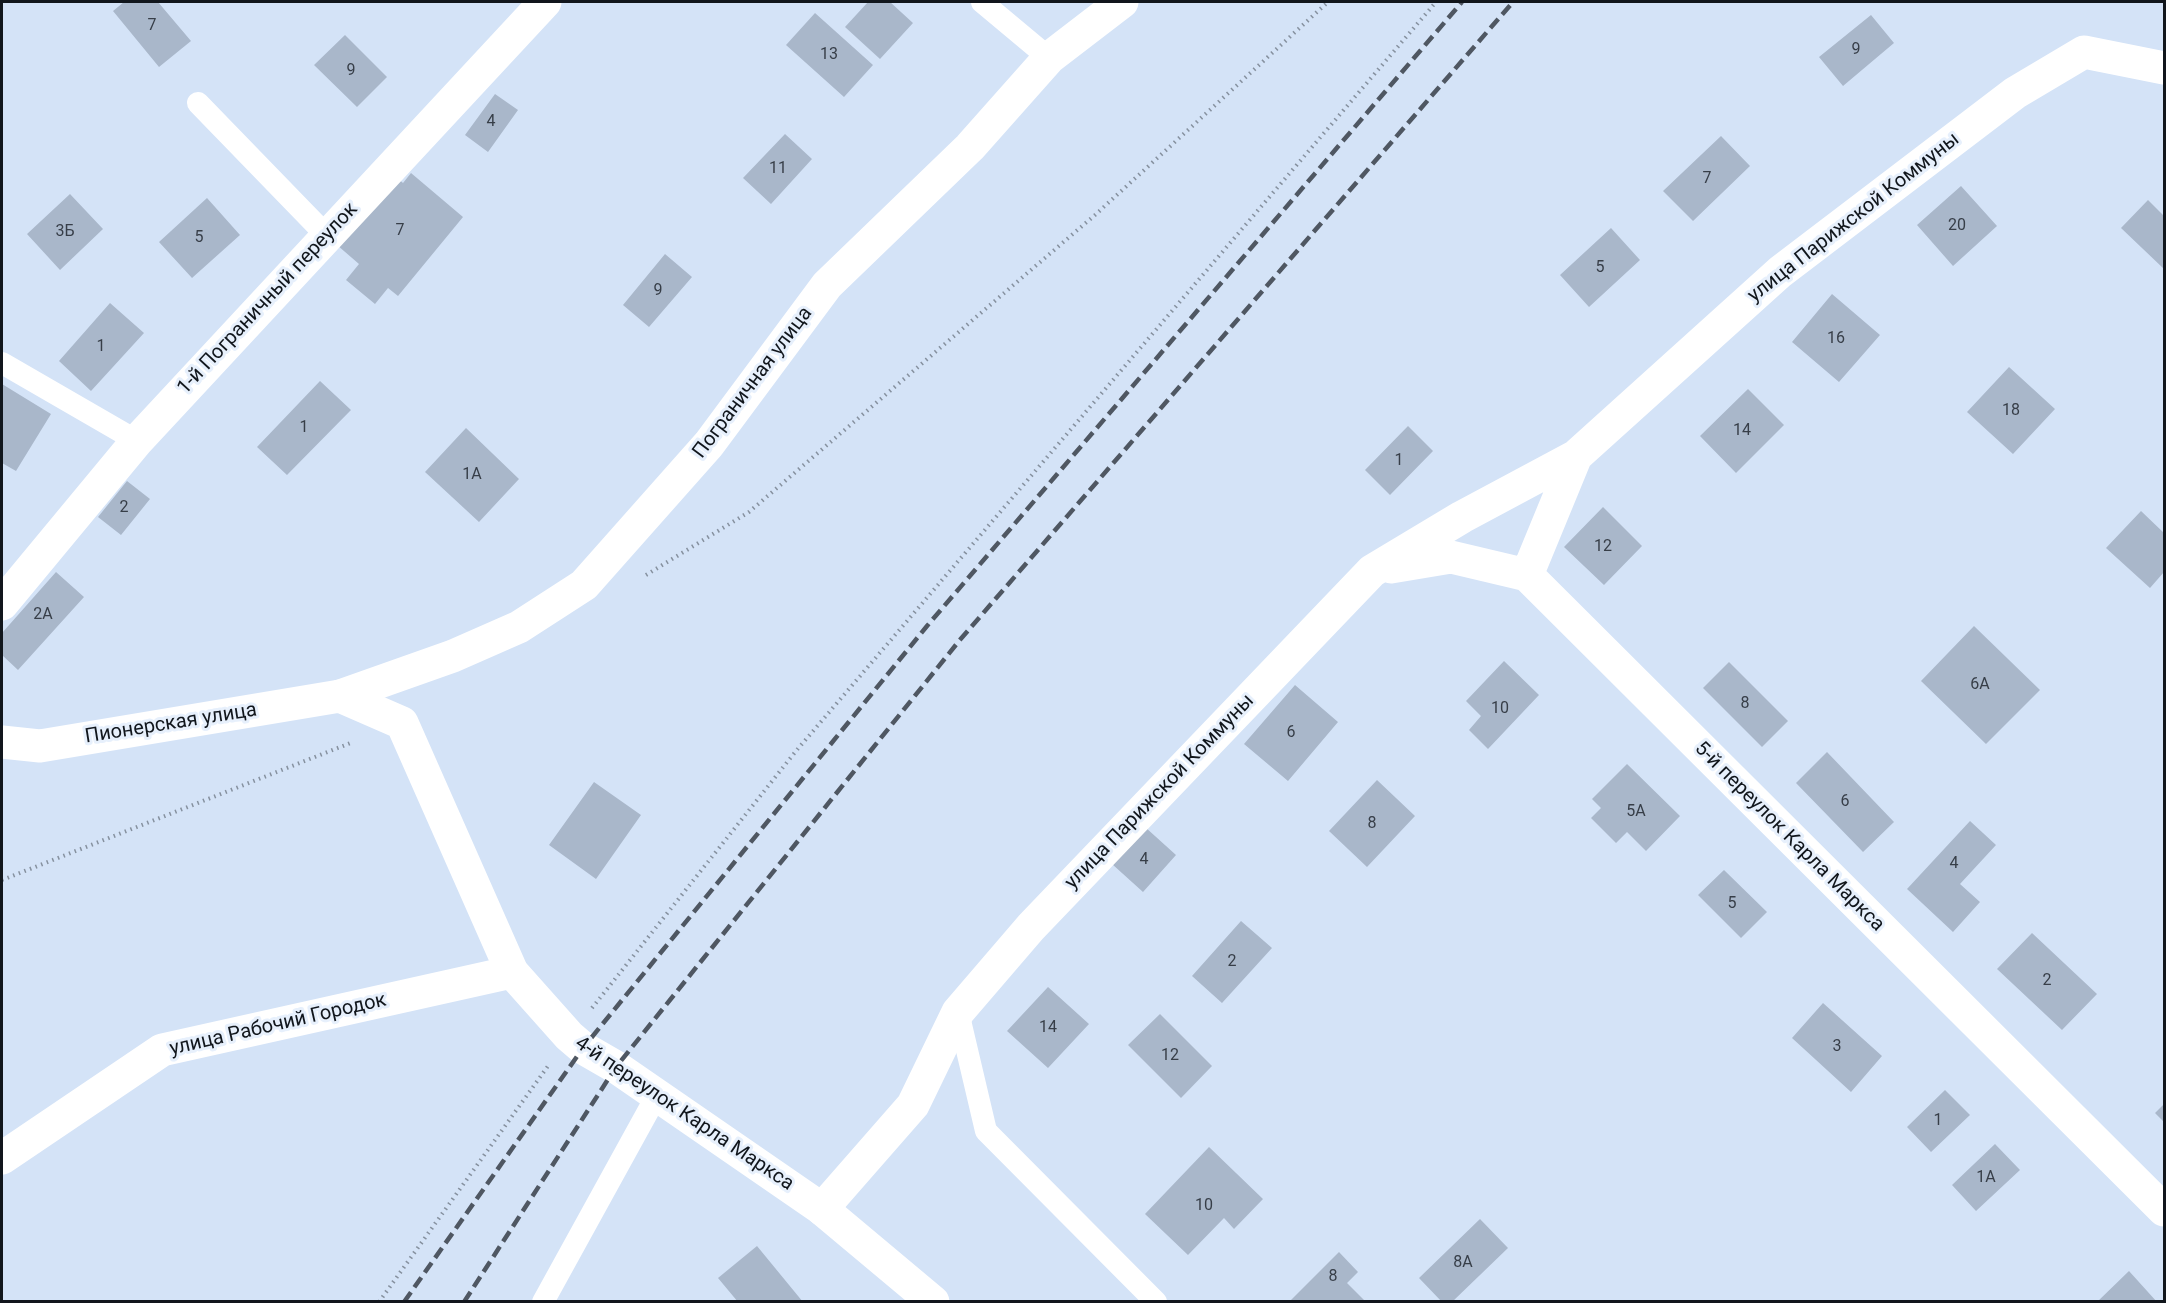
<!DOCTYPE html>
<meta charset="utf-8">
<style>
body{margin:0}
#map{position:relative;width:2166px;height:1303px;overflow:hidden;background:#d4e3f7;font-family:Roboto,sans-serif}
canvas{display:block}
.frame{position:absolute;inset:0;border:3px solid #11161c;pointer-events:none}
</style>
<div id="map">
<canvas width="2166" height="1303"></canvas>
<div class="frame"></div>
</div>
<script>
const ctx = document.querySelector('canvas').getContext('2d');
ctx.lineJoin = 'round';
function paint(path, color) { ctx.fillStyle = color; ctx.fill(path, 'evenodd'); }
const toPath = rows => new Path2D(rows.map(r => 'M' + r).join(''));
function stroke(path, color, width, dash) { ctx.strokeStyle = color; ctx.lineWidth = width; ctx.lineCap = dash ? 'butt' : 'round'; ctx.setLineDash(dash || []); ctx.stroke(path); }
function write(font, color, halo, rows, align = 'center') {
  ctx.font = font + ' Roboto,sans-serif'; ctx.lineWidth = 6; ctx.setLineDash([]); ctx.textBaseline = 'middle'; ctx.strokeStyle = halo; ctx.fillStyle = color; for (const [text, x, y, turn = 0] of rows) {
    ctx.save(); ctx.translate(x, y); ctx.rotate((+turn || 0) * Math.PI / 180); ctx.textAlign = isNaN(turn) ? turn : align; if (halo) ctx.strokeText(text, 0, 0); ctx.fillText(text, 0, 0); ctx.restore();
  }
}
paint(toPath([
 [124,2,158,2,191,41,159,67,113,11],
 [868,2,890,2,913,23,880,59,845,27],
 [815,13,873,65,844,97,786,45],
 [1871,15,1894,43,1843,86,1819,57],
 [345,35,387,77,357,107,314,65],
 [495,94,518,110,488,152,465,135],
 [785,134,812,159,771,204,743,178],
 [1721,136,1750,166,1693,221,1663,191],
 [411,173,463,217,398,296,388,288,375,304,346,280,359,264,337,245,395,176,403,183],
 [1961,186,1997,226,1953,266,1917,225],
 [70,194,103,229,60,270,27,234],
 [207,198,240,235,192,278,159,242],
 [2148,200,2164,216,2164,269,2121,228],
 [1611,228,1640,260,1589,307,1560,275],
 [665,254,692,277,649,327,623,305],
 [1832,294,1880,335,1839,382,1792,342],
 [110,303,144,333,91,391,59,361],
 [2009,367,2055,409,2013,454,1967,412],
 [320,381,351,410,287,475,257,447],
 [2,384,51,414,16,471,2,463],
 [1748,389,1784,425,1736,473,1700,436],
 [1408,426,1433,451,1390,495,1365,470],
 [466,428,519,479,479,522,425,472],
 [127,481,150,499,121,535,98,517],
 [1603,507,1642,546,1604,585,1564,547],
 [2141,511,2164,533,2164,572,2150,588,2106,548],
 [56,572,84,597,18,670,2,655,2,633],
 [1974,626,2040,690,1986,744,1921,681],
 [1504,661,1539,695,1488,749,1469,730,1481,716,1466,701],
 [1729,662,1788,721,1762,747,1703,688],
 [1295,685,1338,722,1288,781,1244,744],
 [1827,752,1894,822,1863,852,1796,783],
 [1627,764,1680,816,1646,851,1627,832,1616,843,1591,818,1601,808,1592,799],
 [1377,780,1415,816,1367,867,1329,831],
 [594,782,641,815,596,879,549,845],
 [1970,821,1996,845,1960,884,1980,902,1953,932,1907,889],
 [1145,827,1176,855,1143,892,1112,864],
 [1724,870,1767,912,1741,938,1698,895],
 [1241,921,1272,948,1222,1003,1192,976],
 [2032,933,2097,994,2062,1030,1997,969],
 [1048,987,1089,1024,1048,1068,1007,1031],
 [1823,1003,1882,1056,1851,1092,1792,1038],
 [1160,1014,1212,1066,1181,1098,1128,1045],
 [1945,1090,1970,1115,1931,1152,1907,1127],
 [2164,1104,2164,1122,2155,1113],
 [1995,1144,2020,1170,1976,1211,1952,1185],
 [1209,1147,1263,1199,1234,1229,1224,1218,1188,1255,1145,1214],
 [1480,1219,1508,1248,1452,1302,1442,1302,1419,1278],
 [757,1246,803,1302,738,1302,718,1278],
 [1339,1252,1358,1272,1347,1283,1366,1302,1289,1302],
 [2129,1271,2157,1302,2097,1302]
]), '#a9b7ca');
stroke(toPath([
 [646,575,749,512,1095,215,1328,2],
 [2,880,353,742],
 [592,1008,796,751,1436,2],
 [379,1302,548,1066]
]), '#86919f', 4, [1.5, 4.5]);
stroke(toPath([
 [982,2,1049,58],
 [198,103,327,236],
 [2,363,137,441],
 [958,1012,986,1131,1156,1302],
 [543,1302,657,1095]
]), '#fff', 22);
stroke(toPath([
 [1391,567,1451,557,1527,575,2164,1210],
 [1527,575,1576,456],
 [2,604,137,441,545,2],
 [340,696,453,656,519,627,584,585,709,444,827,285,970,147,1049,58,1122,2],
 [2,1158,162,1050,512,972],
 [822,1209,913,1105,958,1012,1031,927,1372,571,1462,517,1576,456,1780,272,2015,93,2084,52,2164,68]
]), '#fff', 33);
stroke(toPath([
 [2,742,40,746,340,696,402,723,512,972,569,1036,583,1048,616,1067,822,1209,933,1302]
]), '#fff', 33);
stroke(toPath([
 [404,1302,583,1048,927,626,1462,2],
 [464,1302,616,1067,959,641,1513,2]
]), '#4f5762', 4.5, [12, 6]);
write('16px', '#373e48', null, [
 ["7",152,26],
 ["9",1856,50],
 ["13",829,55],
 ["9",351,71],
 ["4",491,122],
 ["11",778,169],
 ["7",1707,179],
 ["20",1957,226],
 ["7",400,231],
 ["3Б",65,232],
 ["5",199,238],
 ["5",1600,268],
 ["9",658,291],
 ["16",1836,339],
 ["1",101,347],
 ["18",2011,411],
 ["1",304,428],
 ["14",1742,431],
 ["1",1399,461],
 ["1А",472,475],
 ["2",124,508],
 ["12",1603,547],
 ["2А",43,615],
 ["6А",1980,685],
 ["8",1745,704],
 ["10",1500,709],
 ["6",1291,733],
 ["6",1845,802],
 ["5А",1636,812],
 ["8",1372,824],
 ["4",1144,860],
 ["4",1954,864],
 ["5",1732,904],
 ["2",1232,962],
 ["2",2047,981],
 ["14",1048,1028],
 ["3",1837,1047],
 ["12",1170,1056],
 ["1",1938,1121],
 ["1А",1986,1178],
 ["10",1204,1206],
 ["8А",1463,1263],
 ["8",1333,1277]
]);
write('20px', '#11161c', '#e7f0fc', [
 ["улица Парижской Коммуны",1854,218,-38],
 ["1-й Пограничный переулок",268,299,-47],
 ["Пограничная улица",753,383,-53],
 ["Пионерская улица",171,724,-9],
 ["улица Парижской Коммуны",1160,792,-46],
 ["5-й переулок Карла Маркса",1789,837,45],
 ["улица Рабочий Городок",278,1025,-13],
 ["4-й переулок Карла Маркса",684,1114,34]
]);
</script>
